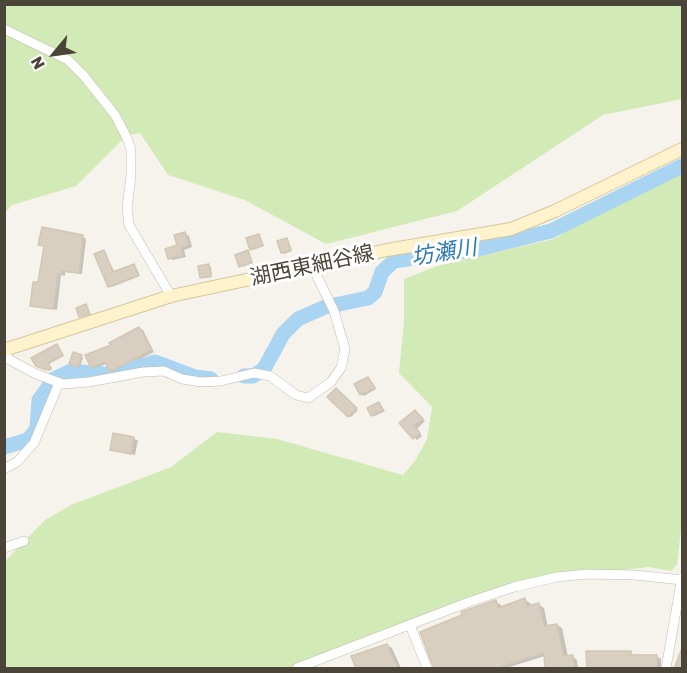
<!DOCTYPE html>
<meta charset="utf-8">
<style>
body{margin:0}
#map{position:relative;width:687px;height:673px;overflow:hidden;background:#f6f3ec;font-family:Rubik,sans-serif}
canvas{display:block}
.frame{position:absolute;inset:0;border:6px solid #4b4439;pointer-events:none}
.north{position:absolute;left:24px;top:24px;width:60px;height:60px;-webkit-text-stroke:4px #fff;paint-order:stroke;rotate:241deg;font-size:16px;font-weight:700;line-height:24px;text-align:center;color:#4b4439}
.north::after{content:'';display:block;margin:auto;width:21px;height:27px;background:#4b4439;clip-path:polygon(50% 0,100% 100%,50% 72%,0 100%)}
</style>
<div id="map">
<canvas width="687" height="673"></canvas>
<div class="frame"></div>
<div class="north">N</div>
</div>
<script>
const ctx = document.querySelector('canvas').getContext('2d');
ctx.lineJoin = 'round';
function paint(path, color) { ctx.fillStyle = color; ctx.fill(path, 'evenodd'); }
const toPath = rows => new Path2D(rows.map(r => 'M' + r).join(''));
function stroke(path, color, width, dash) { ctx.strokeStyle = color; ctx.lineWidth = width; ctx.lineCap = dash ? 'butt' : 'round'; ctx.setLineDash(dash || []); ctx.stroke(path); }
function write(font, color, halo, rows, align = 'center') {
  ctx.font = font + ' Rubik,"Noto Sans JP",sans-serif'; ctx.lineWidth = 6; ctx.setLineDash([]); ctx.textBaseline = 'middle'; ctx.strokeStyle = halo; ctx.fillStyle = color; for (const [text, x, y, turn = 0] of rows) {
    ctx.save(); ctx.translate(x, y); ctx.rotate((+turn || 0) * Math.PI / 180); ctx.textAlign = isNaN(turn) ? turn : align; if (halo) ctx.strokeText(text, 0, 0); ctx.fillText(text, 0, 0); ctx.restore();
  }
}
paint(toPath([
 [5,5,682,5,682,99,603,115,457,211,326,244,245,200,168,175,140,133,127,135,76,186,12,205,5,213],
 [682,171,682,527,681,530,677,565,671,571,649,567,579,575,525,584,297,668,5,668,5,561,45,520,71,505,171,467,217,432,277,439,403,475,415,461,427,439,432,407,399,373,404,321,404,279,440,265,554,239,563,234,582,220,648,191,657,184]
]), '#d2eab5');
paint(toPath([
 [185,234,189,236,192,247,184,250,186,257,173,260,170,258],
 [259,235,264,246,253,250,251,249],
 [83,237,86,239,82,274,65,272,65,276,61,275,57,310,32,305,39,284,45,246,40,244],
 [287,240,292,251,284,254,282,252],
 [104,251,115,273,134,265,140,276,112,287,109,286],
 [247,252,253,263,242,267,240,266],
 [209,266,211,267,212,277,204,278,202,277],
 [139,328,143,330,154,352,115,372,110,370,107,363,96,369,93,367],
 [57,346,64,356,49,364,52,369,49,371,37,365],
 [81,356,83,358,80,367,73,364],
 [368,378,376,389,364,396,361,394],
 [338,391,358,410,351,417,348,416],
 [379,403,385,411,375,416,372,415],
 [416,412,425,421,417,429,422,436,417,440,402,424],
 [114,435,138,440,135,455,112,450],
 [525,600,530,603,531,606,539,605,544,608,548,627,557,625,562,628,568,657,573,657,577,660,578,668,547,668,545,656,506,668,436,668,496,602,501,605,502,608],
 [387,645,392,648,401,668,357,668],
 [630,652,635,656,656,656,661,659,661,668,588,668]
]), '#0003');
stroke(toPath([
 [244,376,253,376,264,369,283,334,298,319,325,307,368,298,375,292,382,272,394,261,474,250,551,231,682,166],
 [4,447,28,440,37,429,39,400,54,379,71,371,113,375,155,362,195,377,211,379]
]), '#a9d4f2', 15);
const building = toPath([
 [42,227,83,235,79,273,62,271,61,275,58,274,53,309,30,306,33,282,38,282,44,246,38,245,42,227],
 [185,232,189,245,181,248,183,255,168,259,165,249,177,245,174,235,185,232],
 [259,234,263,245,250,250,246,238,259,234],
 [287,238,291,250,281,253,277,241,287,238],
 [104,250,113,272,134,264,139,275,108,287,94,254,104,250],
 [248,250,252,262,239,267,235,255,248,250],
 [209,264,211,276,200,278,198,266,209,264],
 [86,304,90,314,79,317,76,308,86,304],
 [139,327,152,350,111,371,109,371,105,362,91,368,85,355,111,345,109,343,139,327],
 [57,344,63,355,48,363,51,368,46,370,36,366,31,358,57,344],
 [73,352,82,355,78,367,69,364,73,352],
 [368,377,375,388,360,395,354,384,368,377],
 [336,388,357,408,348,417,327,397,336,388],
 [379,402,383,410,371,416,367,408,379,402],
 [415,410,423,419,414,426,420,433,413,439,399,423,415,410],
 [113,433,134,437,131,454,110,450,113,433],
 [525,598,527,606,539,603,544,626,557,624,564,656,573,655,574,669,545,669,544,653,494,669,434,669,420,632,462,615,461,612,496,600,498,608,525,598],
 [387,644,398,669,369,669,368,667,356,669,351,656,387,644],
 [682,648,682,669,674,669,682,648],
 [586,651,631,651,631,655,657,655,657,669,587,669,586,651]
]);
paint(building, '#d8cfc1');
stroke(building, '#d3c7b4', 1.5);
const street = toPath([
 [4,29,68,60,84,76,115,115,127,138,131,150,131,176,127,208,129,225,171,296],
 [4,354,10,360,36,374,63,384,89,382,143,372,164,371,182,379,201,382,221,381,254,373,270,376,296,395,308,398,331,382,341,368,345,349,334,311,312,266],
 [4,469,17,462,34,443,59,383],
 [4,548,24,541],
 [410,625,427,668],
 [297,668,469,602,514,587,557,577,587,574,635,575,682,580],
 [666,668,682,577]
]);
const secondary = toPath([
 [4,350,171,296,387,250,511,229,555,211,682,149]
]);
stroke(street, '#c2bbae', 10);
stroke(secondary, '#d6c79b', 14);
stroke(street, '#fff', 9);
stroke(secondary, '#fff3cd', 12);
write('21px', '#4b4439', '#fff', [
 ["湖西東細谷線",312,266,-12]
]);
write('italic 22px', '#2e7ab2', '#fff', [
 ["坊瀬川",444,253,-9]
]);
</script>
